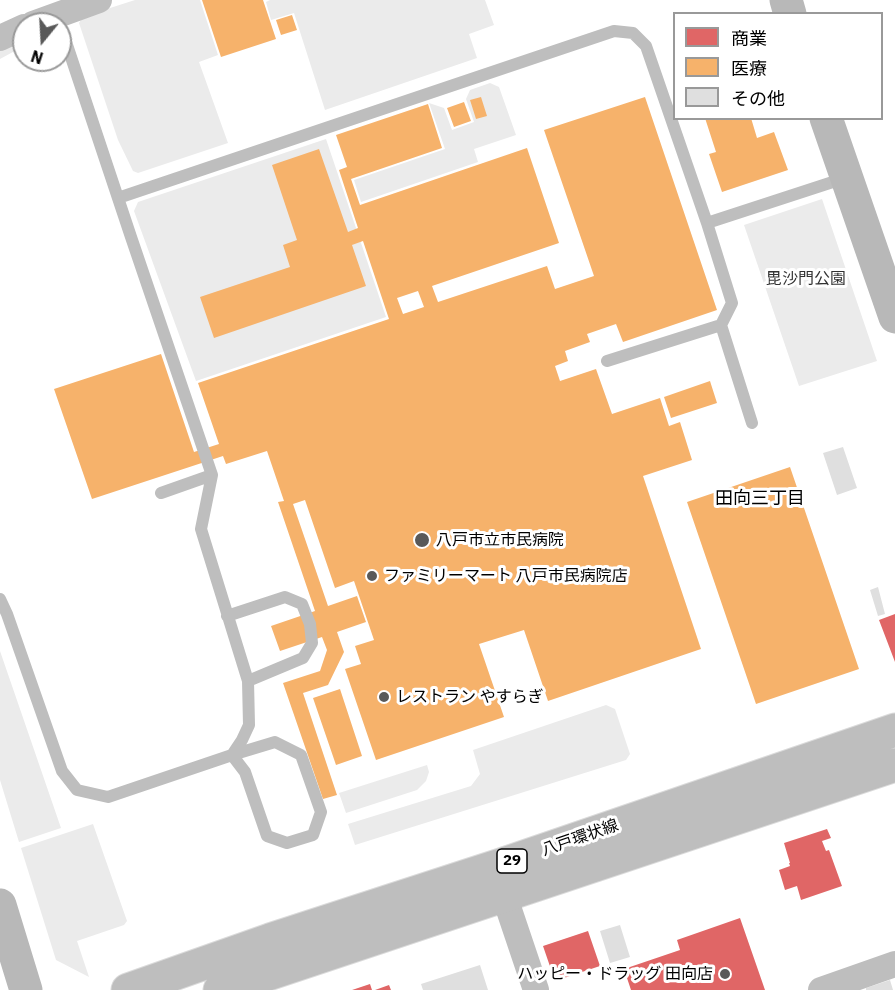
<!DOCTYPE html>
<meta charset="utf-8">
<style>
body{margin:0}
#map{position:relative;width:895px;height:990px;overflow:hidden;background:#fff;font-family:"IBM Plex Sans","Noto Sans JP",sans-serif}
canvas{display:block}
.legend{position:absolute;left:673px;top:12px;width:210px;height:108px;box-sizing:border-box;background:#fff;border:2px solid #999;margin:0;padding:8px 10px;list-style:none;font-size:18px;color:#000}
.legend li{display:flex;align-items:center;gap:12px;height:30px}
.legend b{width:30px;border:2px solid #999}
.north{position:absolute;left:12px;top:12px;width:60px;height:60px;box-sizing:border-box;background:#fff;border:2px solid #999;border-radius:50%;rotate:198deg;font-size:16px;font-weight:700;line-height:24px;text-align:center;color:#000}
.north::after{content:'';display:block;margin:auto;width:21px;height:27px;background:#595959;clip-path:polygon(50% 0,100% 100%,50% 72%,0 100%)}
</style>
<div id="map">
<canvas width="895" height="990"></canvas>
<ul class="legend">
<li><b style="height:16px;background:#e06666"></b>商業</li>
<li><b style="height:16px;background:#f6b26b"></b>医療</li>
<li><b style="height:16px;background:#dfdfdf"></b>その他</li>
</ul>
<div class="north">N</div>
</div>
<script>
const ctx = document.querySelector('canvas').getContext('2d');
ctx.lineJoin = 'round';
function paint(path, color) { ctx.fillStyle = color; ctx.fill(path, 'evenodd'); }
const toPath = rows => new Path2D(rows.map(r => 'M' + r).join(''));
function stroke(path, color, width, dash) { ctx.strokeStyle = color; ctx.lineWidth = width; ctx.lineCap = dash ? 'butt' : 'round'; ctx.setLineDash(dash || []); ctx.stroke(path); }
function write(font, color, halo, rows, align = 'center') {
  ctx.font = font + ' "IBM Plex Sans","Noto Sans JP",sans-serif'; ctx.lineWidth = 6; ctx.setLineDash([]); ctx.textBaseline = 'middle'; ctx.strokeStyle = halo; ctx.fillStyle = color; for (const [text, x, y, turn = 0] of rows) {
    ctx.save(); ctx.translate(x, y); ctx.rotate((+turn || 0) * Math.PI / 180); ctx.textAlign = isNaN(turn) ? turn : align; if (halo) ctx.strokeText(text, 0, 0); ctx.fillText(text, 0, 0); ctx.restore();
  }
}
paint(toPath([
 [135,0,200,0,218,55,199,62,228,143,138,173,133,171,118,140,79,23,82,17],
 [270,0,485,0,494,25,469,34,477,58,325,110,294,13,271,20,266,2],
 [24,37,24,46,0,59,0,51],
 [490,83,499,87,516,135,474,149,478,162,361,202,354,180,445,149,429,103,444,108,452,130,474,122,466,99,470,90],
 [326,139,386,317,196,381,134,211,138,202],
 [822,199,877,361,799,386,744,225],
 [0,651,61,828,19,842,0,780],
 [606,705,615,709,630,754,626,760,355,845,348,824,471,786,480,774,473,750],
 [427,765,429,772,426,781,417,790,346,813,339,793],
 [93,824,127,921,124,925,77,941,89,977,56,960,21,848]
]), '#ebebeb');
paint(toPath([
 [895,614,895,662,879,620],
 [827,829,831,838,822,841,826,851,829,850,842,886,801,900,797,886,785,890,779,870,790,866,789,863,790,863,784,843],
 [740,918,765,990,631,990,624,969,680,950,677,940],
 [588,931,600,966,555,981,543,946],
 [370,984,372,990,352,990],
 [389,985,391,990,375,990]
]), '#e06666');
paint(toPath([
 [202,0,263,0,276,39,221,57],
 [292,15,297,30,281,35,276,20],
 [481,97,487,116,476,119,470,100],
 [645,97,717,310,623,342,616,324,587,334,590,342,565,351,568,361,555,366,560,381,596,369,612,414,660,398,669,426,680,422,692,460,643,476,701,649,548,701,524,630,479,644,504,717,376,760,345,669,361,664,355,646,374,640,354,581,335,588,305,500,293,504,328,606,357,596,366,622,337,632,344,652,328,685,303,693,337,795,323,799,283,683,320,671,327,650,322,637,280,651,271,626,315,611,278,502,284,501,267,451,226,464,223,456,92,499,54,389,161,354,194,452,219,444,198,383,389,319,363,241,352,245,366,286,214,338,200,297,290,267,283,245,297,240,272,165,319,149,348,232,358,228,339,170,347,167,336,135,428,104,442,148,351,179,360,205,527,148,559,243,432,286,438,302,547,266,555,289,594,276,544,130],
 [418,291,424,307,403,314,397,298],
 [464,102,471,121,454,127,447,108],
 [705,118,751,118,757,138,774,132,788,170,722,192,709,154,716,152],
 [710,381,717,403,671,418,664,397],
 [790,467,859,669,756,704,687,502],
 [340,689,362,756,336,765,313,698]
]), '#f6b26b');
paint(toPath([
 [843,447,857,488,837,495,823,453],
 [878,587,885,614,878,616,870,590],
 [620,925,630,957,610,963,600,931],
 [480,965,488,990,423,990,421,984],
 [890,980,893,990,866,990,866,988]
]), '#dfdfdf');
const primary = toPath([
 [128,990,270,940,501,865,895,730],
 [220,990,895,765]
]);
stroke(primary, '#dbdbdb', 35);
stroke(toPath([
 [60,24,131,237,212,475,201,529,248,681,249,725,242,740,232,755],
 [118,198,614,31,633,33,646,46,707,223,845,178],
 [721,325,752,423],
 [607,361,721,325,732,303,707,223],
 [161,493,212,475],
 [0,599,7,614,62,771,77,790,108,797,232,755,275,742,301,755,321,812,313,835,287,843,267,836,245,772,232,755],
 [227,616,285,597,302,604,310,624,312,643,303,658,248,681]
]), '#bebebe', 12);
stroke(toPath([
 [33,24,99,0],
 [0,38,24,27],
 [504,895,536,990],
 [821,990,895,964]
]), '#bebebe', 26);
stroke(toPath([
 [786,0,790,14],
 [826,118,895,317],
 [0,905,26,990]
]), '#b8b8b8', 33);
stroke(primary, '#bebebe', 33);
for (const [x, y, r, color] of [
 [422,540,8,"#595959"],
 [372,576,6,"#595959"],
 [384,697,6,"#595959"],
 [725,974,6,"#595959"]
]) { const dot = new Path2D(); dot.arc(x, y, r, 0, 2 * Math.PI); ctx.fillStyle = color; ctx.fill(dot); stroke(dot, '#fff', 2); }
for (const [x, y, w] of [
 [512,861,30]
]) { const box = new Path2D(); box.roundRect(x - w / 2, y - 12, w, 24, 4.5); ctx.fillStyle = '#fff'; ctx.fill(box); stroke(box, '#000', 1.5); }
write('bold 15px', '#000', null, [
 ["29",512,861]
]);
write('16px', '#323232', '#fff', [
 ["毘沙門公園",806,279]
]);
write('16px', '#000', '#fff', [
 ["八戸市立市民病院",436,540],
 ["ファミリーマート 八戸市民病院店",384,576],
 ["レストラン やすらぎ",396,697],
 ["ハッピー・ドラッグ 田向店",713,974,"right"]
], 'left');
write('16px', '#000', '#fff', [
 ["八戸環状線",580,838,-19]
]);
write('18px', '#000', '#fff', [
 ["田向三丁目",760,499]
]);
</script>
